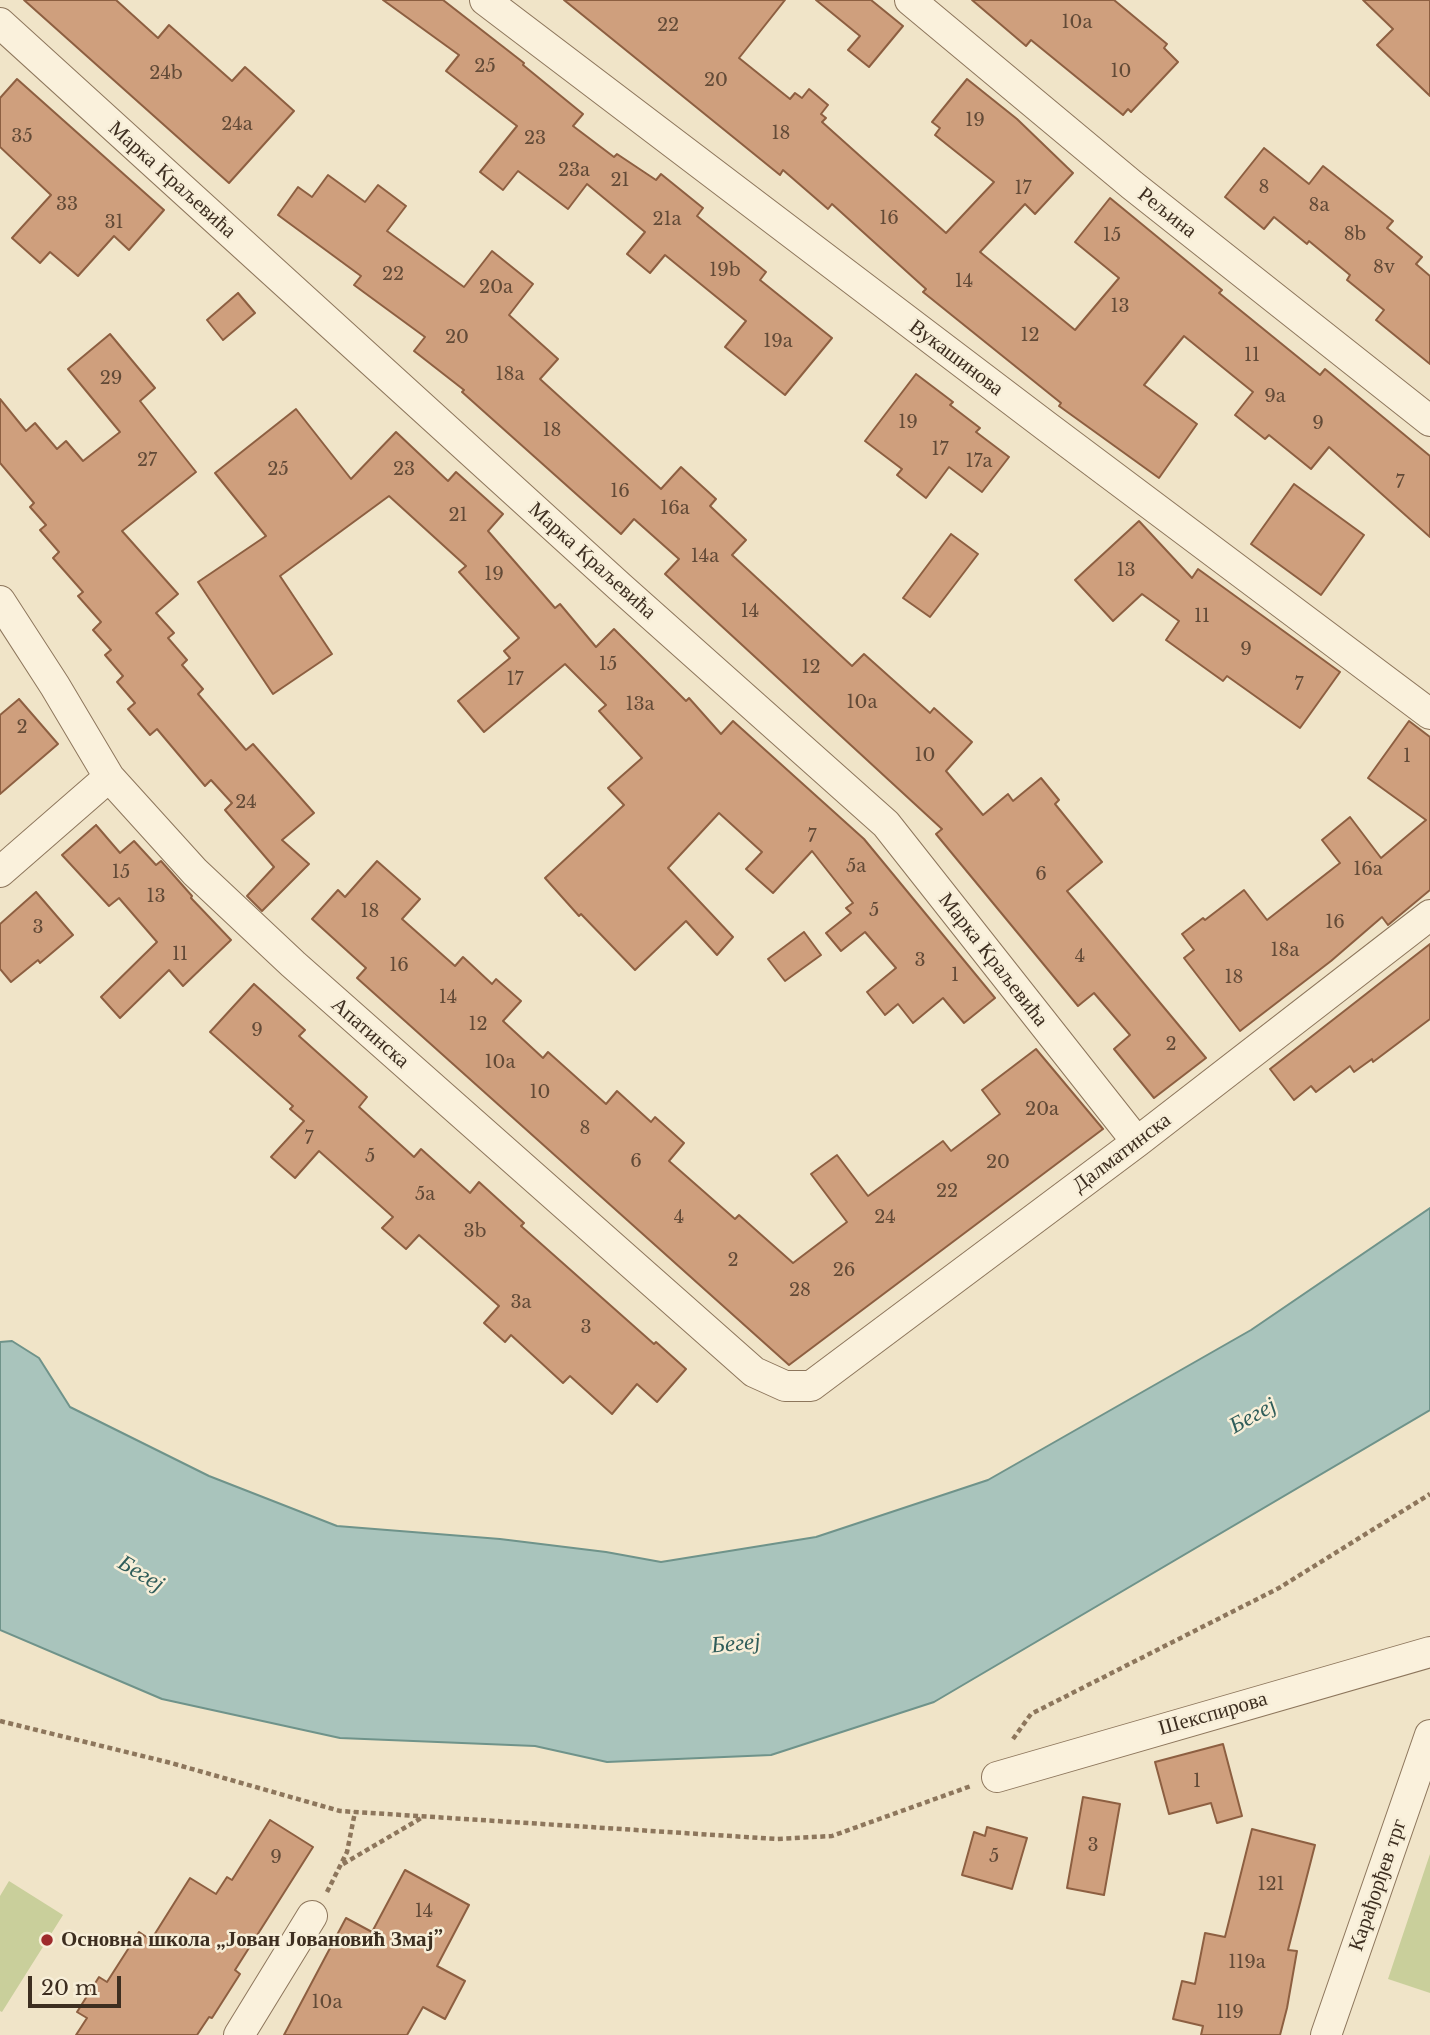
<!DOCTYPE html>
<meta charset="utf-8">
<style>
body{margin:0}
#map{position:relative;width:1430px;height:2035px;overflow:hidden;background:#f0e4c8;font-family:"Libre Baskerville",serif}
canvas{display:block}
.scale{position:absolute;left:28px;top:1976px;width:93px;height:32px;box-sizing:border-box;border:4px solid #3d2e20;border-top:0;padding-left:9px;font-size:21px;line-height:24px;white-space:nowrap;color:#3d2e20;-webkit-text-stroke:5px #f7eed8;paint-order:stroke}
</style>
<div id="map">
<canvas width="1430" height="2035"></canvas>
<div class="scale">20 m</div>
</div>
<script>
const ctx = document.querySelector('canvas').getContext('2d');
ctx.lineJoin = 'round';
function paint(path, color) { ctx.fillStyle = color; ctx.fill(path, 'evenodd'); }
const toPath = rows => new Path2D(rows.map(r => 'M' + r).join(''));
function stroke(path, color, width, dash) { ctx.strokeStyle = color; ctx.lineWidth = width; ctx.lineCap = dash ? 'butt' : 'round'; ctx.setLineDash(dash || []); ctx.stroke(path); }
function write(font, color, halo, rows, align = 'center') {
  ctx.font = font + ' "Libre Baskerville",serif'; ctx.lineWidth = 5; ctx.setLineDash([]); ctx.textBaseline = 'middle'; ctx.strokeStyle = halo; ctx.fillStyle = color; for (const [text, x, y, turn = 0] of rows) {
    ctx.save(); ctx.translate(x, y); ctx.rotate((+turn || 0) * Math.PI / 180); ctx.textAlign = isNaN(turn) ? turn : align; if (halo) ctx.strokeText(text, 0, 0); ctx.fillText(text, 0, 0); ctx.restore();
  }
}
paint(toPath([
 [1430,1854,1430,1993,1388,1979],
 [9,1881,63,1915,2,2012,0,2011,0,1896]
]), '#c9cf9b');
const water = toPath([
 [1430,1208,1430,1410,934,1702,771,1755,607,1762,535,1746,340,1738,162,1699,0,1630,0,1342,12,1341,39,1358,70,1407,209,1476,337,1526,500,1539,606,1552,661,1562,816,1537,988,1480,1251,1330,1430,1208]
]);
paint(water, '#a9c4bc');
stroke(water, '#6f938a', 2);
const building = toPath([
 [24,0,116,0,158,38,169,25,232,81,245,67,294,111,229,183,24,0],
 [383,0,443,0,524,63,523,65,583,114,573,126,614,157,617,154,656,180,661,174,703,208,697,216,766,272,760,280,832,338,785,395,725,347,746,321,665,255,650,273,627,254,645,232,587,184,568,209,518,171,503,190,480,172,517,126,446,71,459,55,383,0],
 [564,0,785,0,739,58,790,99,795,93,802,98,809,89,828,105,821,114,826,118,822,122,946,233,994,182,935,135,940,128,932,122,967,79,1017,119,1073,173,1035,214,1025,204,980,252,1075,330,1119,278,1075,242,1110,198,1222,290,1219,293,1320,375,1325,369,1430,456,1430,537,1329,447,1311,469,1269,435,1265,439,1235,415,1253,392,1184,336,1144,385,1197,424,1159,478,1059,406,1061,403,923,292,926,289,832,204,828,209,783,170,780,175,564,0],
 [816,0,871,0,903,26,869,67,848,50,860,36,816,0],
 [972,0,1114,0,1167,44,1164,48,1178,62,1131,112,1128,109,1123,115,1031,40,1026,46,972,0],
 [1363,0,1430,0,1430,96,1377,45,1393,29,1363,0],
 [17,79,164,210,129,250,114,236,78,276,50,252,40,263,12,238,51,195,0,147,0,98,17,79],
 [1264,148,1309,184,1323,166,1393,221,1387,228,1422,257,1416,264,1430,276,1430,364,1376,320,1384,310,1347,280,1350,275,1309,241,1307,244,1274,217,1264,229,1225,197,1264,148],
 [328,175,365,202,378,185,406,206,387,231,464,287,492,251,533,284,509,315,558,359,540,379,661,489,681,467,716,499,710,506,746,540,732,555,852,666,864,654,930,713,934,708,972,742,946,771,983,815,1008,794,1013,801,1041,778,1059,800,1055,804,1102,862,1067,891,1206,1058,1154,1098,1114,1049,1130,1035,1094,993,1078,1006,936,834,942,829,665,574,679,559,634,519,621,534,462,392,464,390,414,351,425,337,354,285,361,276,278,215,298,187,312,197,328,175],
 [238,293,255,313,223,340,207,320,238,293],
 [110,334,155,388,140,401,196,472,122,531,178,594,156,613,174,633,168,638,187,660,182,665,203,689,198,694,246,750,253,744,314,813,282,840,309,864,262,911,247,896,274,867,225,810,232,803,211,780,205,786,157,729,150,735,128,709,135,703,117,682,123,676,105,655,111,650,93,630,101,622,78,596,83,592,53,558,59,552,40,530,46,525,30,507,34,503,0,463,0,399,26,431,35,423,57,449,66,441,83,461,120,432,68,369,110,334],
 [916,374,953,402,950,405,980,428,976,432,1009,457,982,492,949,467,926,498,897,475,902,469,865,441,916,374],
 [296,409,351,479,396,432,448,481,456,472,503,514,488,531,555,608,560,604,596,647,614,629,686,701,689,698,721,734,733,721,864,839,995,998,964,1023,943,998,913,1023,898,1004,885,1015,867,992,896,968,865,932,841,951,826,933,851,913,846,908,853,903,812,851,773,893,746,869,762,852,719,813,668,868,733,937,717,955,686,921,635,970,581,914,579,916,545,878,624,805,608,788,642,758,599,711,606,705,565,664,484,732,458,701,510,658,504,651,519,638,459,572,466,566,389,496,280,576,332,654,273,694,198,582,266,536,215,473,296,409],
 [1294,484,1364,535,1321,595,1251,544,1294,484],
 [1139,521,1192,578,1198,569,1340,672,1300,728,1227,676,1223,681,1166,640,1179,621,1142,594,1113,621,1075,580,1139,521],
 [951,534,978,554,930,617,903,598,951,534],
 [19,699,58,744,0,794,0,715,19,699],
 [1409,721,1430,737,1430,890,1388,925,1382,917,1331,961,1240,1031,1184,958,1194,950,1182,934,1203,918,1205,920,1244,890,1267,920,1340,863,1322,840,1350,817,1381,858,1426,820,1368,778,1409,721],
 [96,825,120,853,134,841,156,865,161,861,192,896,191,898,231,940,183,986,169,970,120,1018,101,997,157,942,119,898,109,906,62,855,96,825],
 [377,861,420,899,402,919,455,966,463,957,492,984,496,979,521,1001,503,1021,543,1058,548,1052,606,1104,617,1091,651,1122,655,1117,684,1143,669,1161,735,1219,739,1215,793,1263,847,1222,811,1174,837,1155,868,1196,943,1141,951,1151,1000,1114,982,1090,1036,1049,1103,1129,789,1365,357,978,366,968,312,919,338,890,345,897,377,861],
 [36,892,73,935,40,963,38,960,11,982,0,969,0,924,36,892],
 [804,932,821,955,785,981,768,959,804,932],
 [1430,944,1430,1019,1373,1062,1372,1059,1354,1072,1350,1066,1316,1092,1311,1086,1294,1100,1270,1069,1430,944],
 [254,984,305,1030,299,1036,367,1097,359,1107,414,1157,421,1149,470,1193,479,1182,524,1223,521,1226,654,1344,656,1342,686,1369,657,1402,637,1384,612,1414,570,1376,563,1383,511,1335,505,1342,484,1323,499,1306,419,1235,406,1249,382,1228,393,1217,319,1151,295,1178,271,1157,304,1121,290,1109,293,1106,210,1032,254,984],
 [1223,1744,1242,1816,1217,1823,1211,1803,1169,1814,1155,1762,1223,1744],
 [1083,1797,1120,1804,1104,1895,1067,1888,1083,1797],
 [270,1820,313,1847,235,1970,240,1974,212,2018,209,2017,197,2035,76,2035,87,2018,77,2012,99,1977,107,1982,139,1932,151,1940,190,1878,216,1894,227,1877,232,1880,270,1820],
 [987,1827,1027,1838,1012,1889,962,1875,974,1832,985,1836,987,1827],
 [1252,1829,1315,1845,1288,1950,1297,1951,1287,2008,1280,2035,1201,2035,1203,2026,1173,2019,1182,1981,1195,1984,1205,1933,1225,1937,1252,1829],
 [405,1870,469,1905,437,1966,465,1981,445,2019,423,2007,407,2035,284,2035,346,1918,372,1932,405,1870]
]);
paint(building, '#cf9f7d');
stroke(building, '#8d5f41', 2);
const street = toPath([
 [485,0,1046,426,1430,714],
 [910,0,1132,185,1430,421],
 [0,23,620,587,886,824,1137,1142],
 [0,601,55,686,109,777,195,872,293,964,754,1372,785,1386,811,1386,1137,1142,1430,915],
 [0,872,109,777],
 [997,1777,1430,1652],
 [239,2035,312,1916],
 [1326,2035,1430,1735]
]);
stroke(street, '#8d765c', 32);
stroke(toPath([
 [0,1721,171,1763,340,1811,777,1839,832,1836,971,1786],
 [1013,1739,1031,1714,1279,1588,1430,1494],
 [343,1864,423,1817],
 [327,1892,347,1852,355,1812]
]), '#8d765c', 4.5, [5, 3.5]);
stroke(street, '#faf1dc', 30);
for (const [x, y, r, color] of [
 [47,1940,7,"#9e2a2b"]
]) { const dot = new Path2D(); dot.arc(x, y, r, 0, 2 * Math.PI); ctx.fillStyle = color; ctx.fill(dot); stroke(dot, '#f7eed8', 2.5); }
write('18px', '#624a37', null, [
 ["10a",1077,23],
 ["22",668,26],
 ["25",485,67],
 ["10",1121,72],
 ["24b",166,74],
 ["20",716,81],
 ["19",975,121],
 ["24a",237,125],
 ["18",781,134],
 ["35",22,137],
 ["23",535,139],
 ["23a",574,171],
 ["21",620,181],
 ["8",1264,188],
 ["17",1023,189],
 ["33",67,205],
 ["8a",1319,206],
 ["16",889,219],
 ["21a",667,220],
 ["31",114,223],
 ["8b",1355,235],
 ["15",1112,236],
 ["8v",1384,268],
 ["19b",725,271],
 ["22",393,275],
 ["14",964,282],
 ["20a",496,288],
 ["13",1120,307],
 ["12",1030,336],
 ["20",457,338],
 ["19a",778,342],
 ["11",1252,356],
 ["18a",510,375],
 ["29",111,379],
 ["9a",1275,397],
 ["19",908,423],
 ["9",1318,424],
 ["18",552,431],
 ["17",940,450],
 ["27",147,461],
 ["17a",979,462],
 ["25",278,470],
 ["23",404,470],
 ["7",1400,483],
 ["16",620,492],
 ["16a",675,509],
 ["21",458,516],
 ["14a",705,557],
 ["13",1126,571],
 ["19",494,575],
 ["14",750,612],
 ["11",1202,617],
 ["9",1246,650],
 ["15",608,665],
 ["12",811,668],
 ["17",515,680],
 ["7",1299,685],
 ["10a",862,703],
 ["13a",640,705],
 ["2",22,728],
 ["10",925,756],
 ["1",1407,757],
 ["24",246,803],
 ["7",812,837],
 ["5a",856,867],
 ["16a",1368,870],
 ["15",121,873],
 ["6",1041,875],
 ["13",156,897],
 ["5",874,911],
 ["18",370,912],
 ["16",1335,923],
 ["3",38,928],
 ["18a",1285,951],
 ["11",180,955],
 ["4",1080,957],
 ["3",920,961],
 ["16",399,966],
 ["1",955,976],
 ["18",1234,978],
 ["14",448,998],
 ["12",478,1025],
 ["9",257,1031],
 ["2",1171,1045],
 ["10a",500,1063],
 ["10",540,1093],
 ["20a",1042,1110],
 ["8",585,1129],
 ["7",309,1139],
 ["5",370,1157],
 ["6",636,1162],
 ["20",998,1163],
 ["22",947,1192],
 ["5a",425,1195],
 ["4",679,1218],
 ["24",885,1218],
 ["3b",475,1232],
 ["2",733,1261],
 ["26",844,1271],
 ["28",800,1291],
 ["3a",521,1303],
 ["3",586,1328],
 ["1",1197,1782],
 ["3",1093,1846],
 ["5",994,1857],
 ["9",276,1858],
 ["121",1271,1885],
 ["14",424,1912],
 ["119a",1247,1963],
 ["10a",327,2003],
 ["119",1230,2013]
]);
write('21px', '#3d2e20', '#f7eed8', [
 ["Марка Краљевића",172,180,42],
 ["Рељина",1167,213,38],
 ["Вукашинова",956,358,37],
 ["Марка Краљевића",592,561,42],
 ["Марка Краљевића",993,960,52],
 ["Апатинска",370,1033,41],
 ["Далматинска",1122,1153,-37],
 ["Шекспирова",1213,1714,-16],
 ["Карађорђев трг",1378,1885,-71]
]);
write('bold 21px', '#3d2e20', '#f7eed8', [
 ["Основна школа „Јован Јовановић Змај”",61,1940]
], 'left');
write('italic 23px', '#2f5d5a', '#f7eed8', [
 ["Бегеј",1253,1416,-29],
 ["Бегеј",141,1574,31],
 ["Бегеј",736,1644,-5]
]);
</script>
